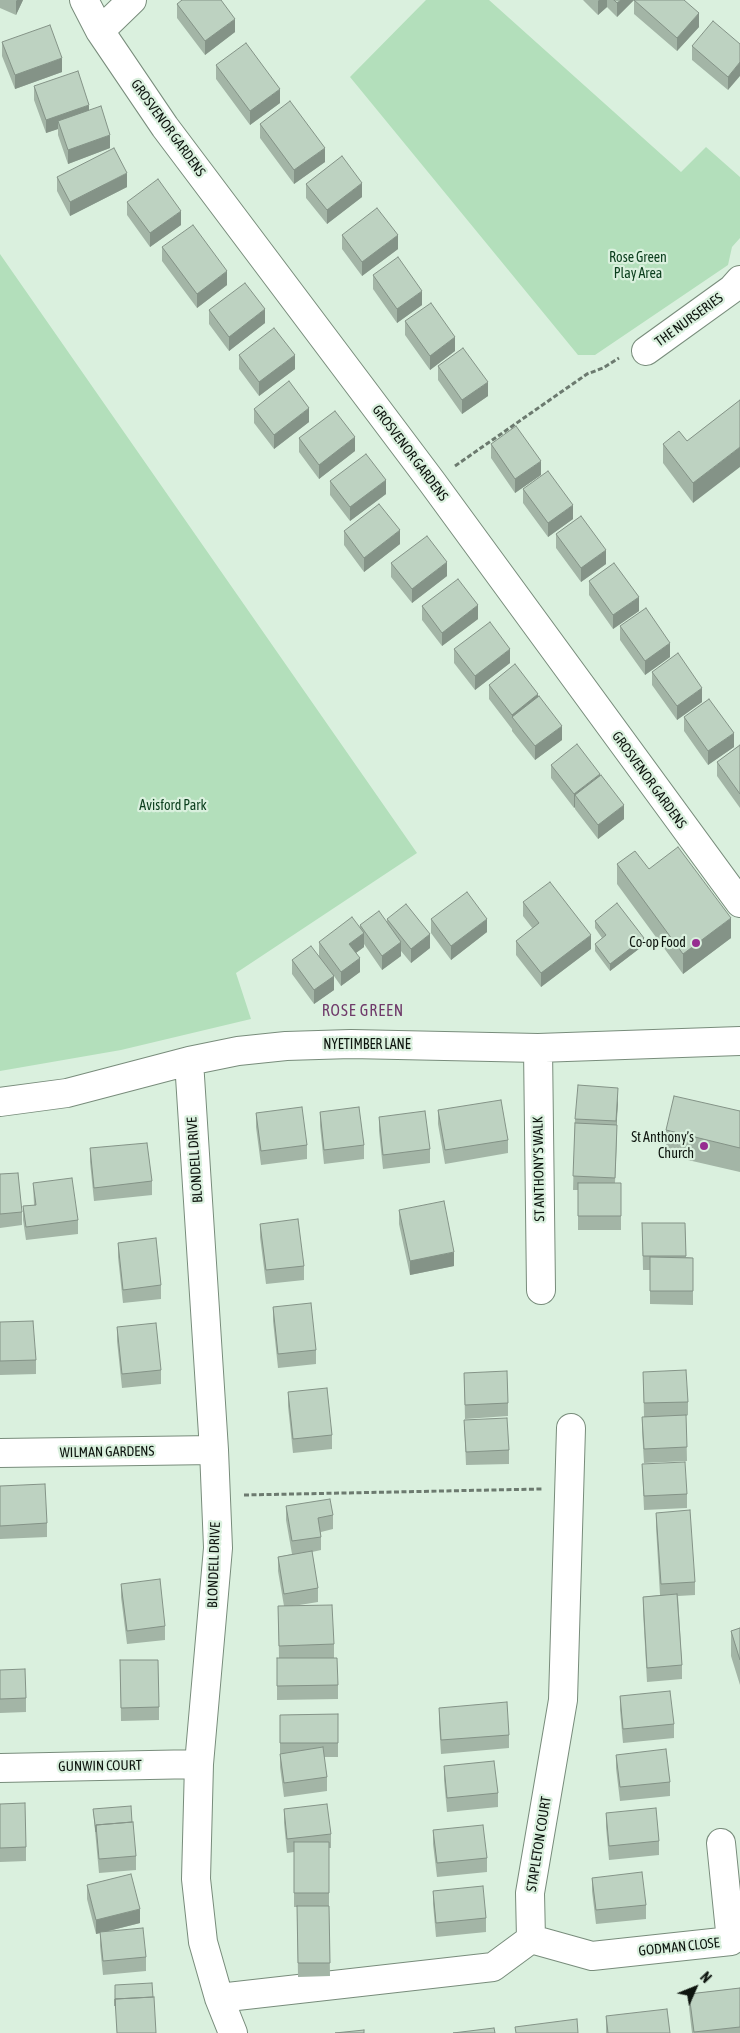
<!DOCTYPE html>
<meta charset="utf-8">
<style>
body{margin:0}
#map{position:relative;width:740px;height:2033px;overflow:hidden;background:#daf0de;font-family:"Asap Condensed",sans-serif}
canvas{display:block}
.north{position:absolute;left:670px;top:1963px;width:50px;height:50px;-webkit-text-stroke:4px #daf0de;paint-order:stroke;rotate:46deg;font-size:14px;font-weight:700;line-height:20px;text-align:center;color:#0e150f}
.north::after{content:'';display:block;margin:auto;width:18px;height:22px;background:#0e150f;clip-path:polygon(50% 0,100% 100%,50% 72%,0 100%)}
</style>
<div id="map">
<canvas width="740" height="2033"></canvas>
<div class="north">N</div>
</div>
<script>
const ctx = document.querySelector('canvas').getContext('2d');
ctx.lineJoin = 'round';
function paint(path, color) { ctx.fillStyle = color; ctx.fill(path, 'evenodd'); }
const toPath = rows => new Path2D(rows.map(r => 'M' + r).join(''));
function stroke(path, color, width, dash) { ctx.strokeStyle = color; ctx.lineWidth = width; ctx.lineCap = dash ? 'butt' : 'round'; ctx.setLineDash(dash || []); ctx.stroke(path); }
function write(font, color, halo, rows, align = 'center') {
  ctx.font = font + ' "Asap Condensed",sans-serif'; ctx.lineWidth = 4.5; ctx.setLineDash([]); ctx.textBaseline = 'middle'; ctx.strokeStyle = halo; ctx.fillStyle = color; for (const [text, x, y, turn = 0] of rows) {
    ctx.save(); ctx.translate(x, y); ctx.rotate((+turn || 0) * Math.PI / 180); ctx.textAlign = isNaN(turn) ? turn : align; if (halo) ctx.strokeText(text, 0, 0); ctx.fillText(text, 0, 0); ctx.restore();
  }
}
paint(toPath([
 [426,0,489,0,681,172,706,147,740,177,740,238,732,247,728,265,595,355,578,355,350,77],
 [0,254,417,853,236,973,251,1019,121,1050,0,1071]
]), '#b3dfbb');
const minor = toPath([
 [84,0,100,31,165,127,432,482,740,903],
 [100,31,132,0],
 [646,351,732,289,740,280],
 [538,1048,541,1290],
 [189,1061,214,1450,218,1548,199,1764,196,1879,203,1942,219,1998,233,2033],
 [0,1102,67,1093,189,1061,238,1051,286,1046,351,1044,538,1048,740,1041],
 [0,1453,214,1450],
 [0,1768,199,1764],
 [531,1939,592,1956,731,1941,721,1843],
 [219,1998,493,1967,531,1939,530,1893,563,1700,571,1428]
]);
stroke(minor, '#788c7b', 30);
stroke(toPath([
 [455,466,587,374,603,368,619,358],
 [244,1495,542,1489]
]), '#6c7a6f', 3, [5, 2.5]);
stroke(minor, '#fff', 28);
paint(toPath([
 [0,0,23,0,16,15,0,8],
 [583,0,634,0,617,17,607,7,598,15],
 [634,0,699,27,677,51,634,14],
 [177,4,235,32,205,55,177,18],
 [2,42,62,72,15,89,2,56],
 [740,44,728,90,692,60,692,46],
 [216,65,280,103,250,125,216,79],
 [34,86,89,110,110,148,68,164,58,135,58,129,46,133,34,100],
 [260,124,325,162,294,184,260,138],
 [57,177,127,187,70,216,57,191],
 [306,184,362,197,327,224,306,198],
 [127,202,181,225,150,247,127,215],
 [342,235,398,249,362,276,342,249],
 [162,247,227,285,197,308,162,261],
 [373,275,422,305,397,323,373,289],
 [209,310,265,323,229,351,209,324],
 [405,321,455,351,430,370,405,335],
 [239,355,295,369,259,396,239,369],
 [438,366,488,396,462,414,438,380],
 [740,400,693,503,663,463,663,444,687,441],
 [254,409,309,422,274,449,254,423],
 [299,438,355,451,319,479,299,452],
 [491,444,541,475,515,493,491,458],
 [330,481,386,494,350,521,330,495],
 [523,489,573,519,548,537,523,503],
 [344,531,400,544,364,572,344,545],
 [556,534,606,564,581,582,556,548],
 [391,563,447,576,412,603,391,577],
 [589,581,639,611,613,629,589,595],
 [422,606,478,619,442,646,422,620],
 [620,626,670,657,645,675,620,640],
 [454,649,510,663,475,690,454,663],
 [652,672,702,702,677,720,652,685],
 [489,685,538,697,562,740,535,760,512,731,512,728,512,729,489,699],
 [684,717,734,747,708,765,684,731],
 [740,745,740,808,717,776,717,762],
 [551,765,624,819,598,839,575,809,575,807,574,808,551,778],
 [617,864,649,869,731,938,683,974,617,884],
 [523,902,591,949,541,987,516,955,516,941,533,929,523,916],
 [387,919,430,948,411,963,401,951,401,956,382,970,364,944,364,947,356,953,360,972,341,986,334,976,334,990,314,1004,292,974,292,960,319,956,319,942,360,927,360,925,387,922],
 [431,919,487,932,451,960,431,933],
 [595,921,644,945,610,971,595,951,595,944,602,938,595,928],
 [618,1102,616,1125,617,1139,615,1183,621,1183,621,1230,578,1230,578,1190,573,1190,575,1119],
 [438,1110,508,1140,508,1153,445,1164,438,1124],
 [740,1111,740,1172,666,1155,666,1130],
 [320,1112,364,1145,364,1159,324,1164,320,1126],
 [256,1113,307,1145,307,1159,261,1165,256,1127],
 [379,1117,430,1149,430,1163,383,1169,379,1131],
 [90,1148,152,1181,152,1195,94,1201,90,1162],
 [0,1174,22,1212,22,1225,0,1228],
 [33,1183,78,1220,78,1234,26,1240,23,1220,23,1206,34,1205],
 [399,1210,454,1266,410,1275,399,1224],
 [642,1223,685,1223,686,1257,693,1258,693,1305,650,1304,650,1270,643,1270],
 [260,1224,304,1266,304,1280,266,1284,260,1237],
 [118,1243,161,1285,161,1299,123,1303,118,1257],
 [273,1307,316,1350,316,1364,278,1368,273,1321],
 [0,1322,36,1360,36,1374,0,1375],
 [117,1327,161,1370,161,1384,122,1388,117,1341],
 [643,1372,688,1402,688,1415,686,1416,687,1461,644,1463,642,1431,642,1417,644,1417],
 [464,1373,508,1403,508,1416,465,1419],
 [288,1392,332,1435,332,1449,293,1453,288,1406],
 [464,1420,509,1450,509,1464,466,1465],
 [642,1464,687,1494,687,1508,644,1510],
 [0,1486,47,1523,47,1537,0,1539],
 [286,1506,333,1515,333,1529,321,1532,321,1550,312,1552,318,1588,318,1602,293,1606,334,1644,334,1658,338,1685,338,1699,277,1700,277,1658,279,1658,278,1606,284,1606,278,1571,278,1557,292,1554,286,1520],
 [656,1513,695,1582,695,1595,678,1596,682,1665,682,1679,647,1682,643,1611,643,1597,660,1595,656,1527],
 [121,1584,165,1626,165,1640,127,1644,121,1597],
 [740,1628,740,1685,731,1656,731,1631],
 [120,1660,159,1707,159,1720,121,1721],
 [0,1670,26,1698,26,1712,0,1713],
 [620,1696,674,1724,674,1738,623,1743,620,1710],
 [439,1708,509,1735,509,1748,441,1754,439,1722],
 [338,1714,338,1757,324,1757,327,1777,327,1791,284,1797,280,1767,280,1715],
 [616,1755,670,1782,670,1796,620,1801,616,1768],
 [444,1766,498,1793,498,1807,447,1812,444,1780],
 [0,1804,26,1847,26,1861,0,1862],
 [93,1809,136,1856,136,1870,99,1873],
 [284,1809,331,1834,331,1848,329,1848,329,1907,330,1976,298,1977,297,1907,294,1907,294,1852,287,1853,284,1823],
 [606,1813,659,1841,659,1855,609,1860,606,1827],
 [433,1830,487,1858,487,1872,437,1877,433,1844],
 [592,1878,646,1905,646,1919,596,1924,592,1891],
 [87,1885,140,1923,105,1932,146,1957,146,1971,103,1975,100,1946,100,1933,96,1934,87,1899],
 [433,1891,486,1918,486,1932,436,1937,433,1904],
 [115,1985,156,2033,117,2033],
 [740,1988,740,2033,692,2033,689,2008,689,1994],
 [606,2016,670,2033,606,2033]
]), '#a3b5a6');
paint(toPath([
 [17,0,23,0,16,15,16,1],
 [599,0,607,0,607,7,598,15,598,1],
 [621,0,634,0,617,17,617,3],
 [699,13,699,27,677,51,677,38],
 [235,19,235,32,205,55,205,41],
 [62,58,62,72,15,89,15,75],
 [740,62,740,76,728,90,728,77],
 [280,89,280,103,250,125,250,111],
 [89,105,89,118,58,121,58,129,46,133,46,120],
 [110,135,110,148,68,164,68,150],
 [325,148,325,162,294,184,294,170],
 [127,173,127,187,70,216,70,202],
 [362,183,362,197,327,224,327,210],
 [181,211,181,225,150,247,150,233],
 [398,235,398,249,362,276,362,262],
 [227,271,227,285,197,308,197,294],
 [422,291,422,305,397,323,397,309],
 [265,309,265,323,229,351,229,337],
 [455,337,455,351,430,370,430,356],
 [295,355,295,369,259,396,259,382],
 [488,382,488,396,462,414,462,400],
 [309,408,309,422,274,449,274,435],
 [355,437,355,451,319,479,319,465],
 [740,447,740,467,693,503,693,483],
 [541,461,541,475,515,493,515,479],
 [386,480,386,494,350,521,350,507],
 [573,505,573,519,548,537,548,523],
 [400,530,400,544,364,572,364,558],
 [606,550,606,564,581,582,581,568],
 [447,562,447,576,412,603,412,589],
 [639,597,639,611,613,629,613,615],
 [478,605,478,619,442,646,442,633],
 [670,643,670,657,645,675,645,661],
 [510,649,510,663,475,690,475,676],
 [702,688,702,702,677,720,677,706],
 [538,694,538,708,512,717,512,729,512,715],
 [562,726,562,740,535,760,535,746],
 [734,733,734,747,708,765,708,751],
 [600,774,600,788,575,795,575,807,574,808,574,794],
 [624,805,624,819,598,839,598,825],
 [731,918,731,938,683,974,683,954],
 [487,919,487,932,451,960,451,946],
 [364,933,364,947,349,958,349,944],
 [430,934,430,948,411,963,411,949],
 [591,935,591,949,541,987,541,973],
 [644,938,644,945,610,971,610,964],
 [401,942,401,956,382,970,382,956],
 [360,958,360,972,341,986,341,972],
 [334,976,334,990,314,1004,314,990],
 [618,1088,618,1102,616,1135,616,1121],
 [454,1252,454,1266,410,1275,410,1261],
 [140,1909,140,1923,96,1934,96,1920]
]), '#849387');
const building = toPath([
 [182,0,221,0,235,19,205,41,177,4,182,0],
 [614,0,621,0,617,3,614,0],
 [634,0,684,0,699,13,677,38,634,0],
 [713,21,740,44,740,62,728,77,692,46,713,21],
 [50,25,62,58,15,75,2,42,50,25],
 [246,43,280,89,250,111,216,65,246,43],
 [78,71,89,105,46,120,34,86,78,71],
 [290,101,325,148,294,170,260,124,290,101],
 [101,106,110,135,68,150,58,121,101,106],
 [114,148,127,173,70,202,57,177,114,148],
 [342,156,362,183,327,210,306,184,342,156],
 [158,179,181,211,150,233,127,202,158,179],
 [377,208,398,235,362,262,342,235,377,208],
 [193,225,227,271,197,294,162,247,193,225],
 [398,257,422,291,397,309,373,275,398,257],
 [245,283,265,309,229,337,209,310,245,283],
 [431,303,455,337,430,356,405,321,431,303],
 [274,328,295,355,259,382,239,355,274,328],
 [463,348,488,382,462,400,438,366,463,348],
 [289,381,309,408,274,435,254,409,289,381],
 [740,400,740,447,693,483,663,444,679,431,687,441,740,400],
 [335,411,355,437,319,465,299,438,335,411],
 [516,426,541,461,515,479,491,444,516,426],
 [366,454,386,480,350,507,330,481,366,454],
 [548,471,573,505,548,523,523,489,548,471],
 [379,504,400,530,364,558,344,531,379,504],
 [581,516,606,550,581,568,556,534,581,516],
 [427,536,447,562,412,589,391,563,427,536],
 [614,563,639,597,613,615,589,581,614,563],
 [458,579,478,605,442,633,422,606,458,579],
 [646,608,670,643,645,661,620,626,646,608],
 [490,622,510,649,475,676,454,649,490,622],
 [678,653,702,688,677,706,652,672,678,653],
 [515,664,538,694,512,715,489,685,515,664],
 [539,696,562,726,535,746,512,717,539,696],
 [709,699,734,733,708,751,684,717,709,699],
 [577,744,600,774,574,794,551,765,577,744],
 [740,745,740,794,717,762,740,745],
 [601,775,624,805,598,825,575,795,601,775],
 [678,847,731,918,683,954,617,864,635,851,649,869,678,847],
 [550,882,591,935,541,973,516,941,539,923,523,902,550,882],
 [467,892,487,919,451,946,431,919,467,892],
 [617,903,644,938,610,964,595,944,606,935,595,921,617,903],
 [406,904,430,934,411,949,387,919,406,904],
 [379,911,401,942,382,956,360,925,379,911],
 [352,917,364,933,349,944,360,958,341,972,319,942,352,917],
 [311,946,334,976,314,990,292,960,311,946],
 [578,1085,618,1088,616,1121,575,1119,578,1085],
 [674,1096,740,1111,740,1148,666,1130,674,1096],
 [501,1100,508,1140,445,1150,438,1110,501,1100],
 [302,1107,307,1145,261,1151,256,1113,302,1107],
 [359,1107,364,1145,324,1150,320,1112,359,1107],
 [425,1111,430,1149,383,1155,379,1117,425,1111],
 [575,1123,617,1125,615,1178,573,1176,575,1123],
 [147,1143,152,1181,94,1188,90,1148,147,1143],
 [18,1173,22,1212,0,1214,0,1174,18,1173],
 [72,1178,78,1220,26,1227,23,1206,36,1205,33,1183,72,1178],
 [578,1183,621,1183,621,1216,578,1216,578,1183],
 [444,1201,454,1252,410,1261,399,1210,444,1201],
 [298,1219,304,1266,266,1270,260,1224,298,1219],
 [642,1223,685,1223,686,1256,643,1256,642,1223],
 [156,1238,161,1285,123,1290,118,1243,156,1238],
 [650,1257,693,1258,693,1291,650,1291,650,1257],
 [311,1303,316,1350,278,1354,273,1307,311,1303],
 [33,1321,36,1360,0,1361,0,1322,33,1321],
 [156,1323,161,1370,122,1374,117,1327,156,1323],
 [686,1370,688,1402,644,1403,643,1372,686,1370],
 [507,1371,508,1403,465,1405,464,1373,507,1371],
 [327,1388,332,1435,293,1439,288,1392,327,1388],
 [686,1415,687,1447,644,1449,642,1417,686,1415],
 [507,1418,509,1450,466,1452,464,1420,507,1418],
 [685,1462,687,1494,644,1496,642,1464,685,1462],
 [45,1484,47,1523,0,1526,0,1486,45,1484],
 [330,1499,333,1515,318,1518,321,1537,292,1541,286,1506,330,1499],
 [690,1510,695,1582,661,1584,656,1513,690,1510],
 [312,1551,318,1588,284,1594,278,1557,312,1551],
 [160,1579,165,1626,127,1631,121,1584,160,1579],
 [677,1594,682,1665,647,1668,643,1597,677,1594],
 [332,1605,334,1644,279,1646,278,1606,332,1605],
 [740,1628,740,1660,731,1631,740,1628],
 [277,1658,337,1658,338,1685,277,1686,277,1658],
 [120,1660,158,1660,159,1707,121,1708,120,1660],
 [25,1669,26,1698,0,1699,0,1670,25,1669],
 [670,1691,674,1724,623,1729,620,1696,670,1691],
 [507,1702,509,1735,441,1740,439,1708,507,1702],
 [338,1714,338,1743,280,1743,280,1715,338,1714],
 [323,1747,327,1777,284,1783,280,1754,323,1747],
 [666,1749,670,1782,620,1787,616,1755,666,1749],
 [494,1761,498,1793,447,1798,444,1766,494,1761],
 [25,1803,26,1847,0,1848,0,1804,25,1803],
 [327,1804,331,1834,287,1839,284,1809,327,1804],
 [131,1806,132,1822,96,1825,96,1832,93,1809,131,1806],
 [656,1808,659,1841,609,1846,606,1813,656,1808],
 [133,1822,136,1856,99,1859,96,1825,133,1822],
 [483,1825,487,1858,437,1863,433,1830,483,1825],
 [294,1842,329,1842,329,1893,294,1893,294,1842],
 [642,1872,646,1905,596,1910,592,1878,642,1872],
 [131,1874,140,1909,96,1920,87,1885,131,1874],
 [483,1886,486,1918,436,1923,433,1891,483,1886],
 [297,1906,329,1906,330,1963,298,1963,297,1906],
 [143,1928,146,1957,103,1961,100,1932,143,1928],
 [152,1983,153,1997,115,1999,115,2006,115,1985,152,1983],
 [740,1988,740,2027,694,2032,689,1994,740,1988],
 [154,1997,156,2033,117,2033,115,1999,154,1997],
 [667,2009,670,2033,608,2033,606,2016,667,2009],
 [577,2019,578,2033,516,2033,515,2027,577,2019],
 [494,2028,495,2033,453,2033,494,2028],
 [364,2030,364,2033,335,2033,364,2030]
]);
paint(building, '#bdd2c1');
stroke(building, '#849387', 1);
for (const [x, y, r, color] of [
 [696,943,5,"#962d90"],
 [704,1146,5,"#962d90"]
]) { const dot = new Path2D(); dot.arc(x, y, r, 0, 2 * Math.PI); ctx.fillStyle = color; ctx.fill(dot); stroke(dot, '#daf0de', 2); }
write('14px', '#0e150f', '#daf0de', [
 ["GROSVENOR GARDENS",168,128,54],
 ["THE NURSERIES",689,320,-36],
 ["GROSVENOR GARDENS",410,453,53],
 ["GROSVENOR GARDENS",649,780,54],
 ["NYETIMBER LANE",367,1045],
 ["BLONDELL DRIVE",195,1160,-94],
 ["ST ANTHONY'S WALK",539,1169,-91],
 ["WILMAN GARDENS",107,1452,-1],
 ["BLONDELL DRIVE",214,1565,-88],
 ["GUNWIN COURT",100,1766,-1],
 ["STAPLETON COURT",539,1844,-81],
 ["GODMAN CLOSE",679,1947,-6]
]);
write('14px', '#0b3e1d', '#daf0de', [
 ["Rose Green",638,258],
 ["Play Area",638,274],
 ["Avisford Park",173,806]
]);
write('14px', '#0e150f', '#daf0de', [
 ["Co-op Food",686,943],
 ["St Anthony’s",694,1138],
 ["Church",694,1154]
], 'right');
ctx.letterSpacing = '1px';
write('16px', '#6f3a6a', '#daf0de', [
 ["ROSE GREEN",363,1011]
]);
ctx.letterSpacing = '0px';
</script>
